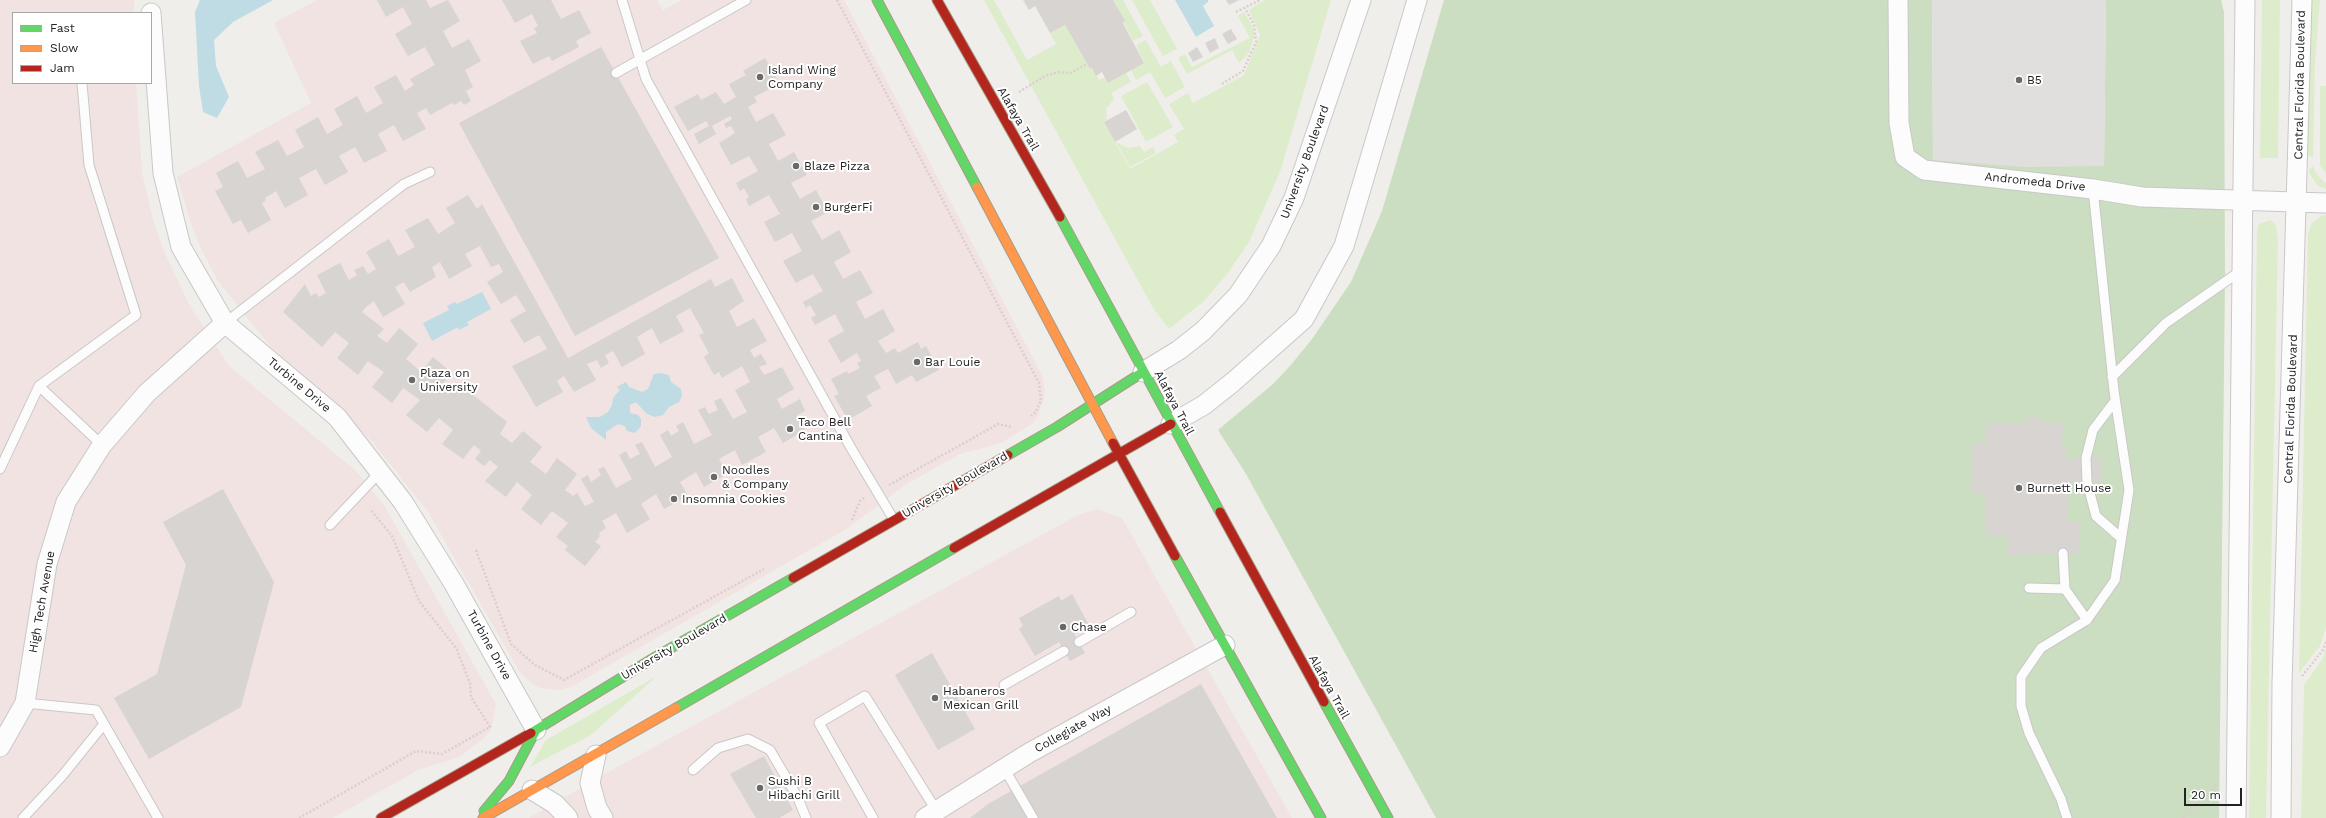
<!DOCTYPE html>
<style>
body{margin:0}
#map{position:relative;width:2326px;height:818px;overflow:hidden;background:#f0eeeb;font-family:"Work Sans",sans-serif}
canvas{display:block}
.legend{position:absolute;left:12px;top:12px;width:140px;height:72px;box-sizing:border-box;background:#fff;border:1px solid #a7a7a7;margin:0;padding:5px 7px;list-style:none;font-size:12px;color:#222}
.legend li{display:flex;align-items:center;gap:8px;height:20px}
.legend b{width:20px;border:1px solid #a7a7a7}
.scale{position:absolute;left:2184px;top:788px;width:58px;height:18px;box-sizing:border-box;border:2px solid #222;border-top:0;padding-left:5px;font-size:12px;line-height:14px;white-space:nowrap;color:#222;-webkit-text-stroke:3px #fff;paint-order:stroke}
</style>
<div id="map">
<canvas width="2326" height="818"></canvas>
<ul class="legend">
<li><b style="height:5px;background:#63d668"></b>Fast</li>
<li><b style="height:5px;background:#ff974d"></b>Slow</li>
<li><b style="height:5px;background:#b3261e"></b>Jam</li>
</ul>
<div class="scale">20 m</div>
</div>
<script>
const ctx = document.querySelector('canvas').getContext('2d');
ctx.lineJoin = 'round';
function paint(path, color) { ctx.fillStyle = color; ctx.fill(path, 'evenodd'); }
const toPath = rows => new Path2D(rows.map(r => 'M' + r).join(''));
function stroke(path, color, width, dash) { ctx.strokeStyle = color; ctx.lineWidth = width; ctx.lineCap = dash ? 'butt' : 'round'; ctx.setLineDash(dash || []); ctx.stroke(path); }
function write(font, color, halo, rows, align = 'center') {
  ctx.font = font + ' "Work Sans",sans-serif'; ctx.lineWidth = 4; ctx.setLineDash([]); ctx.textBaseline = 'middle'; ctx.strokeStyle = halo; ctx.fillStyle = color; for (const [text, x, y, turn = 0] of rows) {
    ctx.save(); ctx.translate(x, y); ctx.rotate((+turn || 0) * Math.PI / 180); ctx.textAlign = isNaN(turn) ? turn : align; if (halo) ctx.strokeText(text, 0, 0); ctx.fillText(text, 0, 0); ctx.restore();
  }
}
paint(toPath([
 [0,0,134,0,134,13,13,13,13,83,136,83,142,172,153,220,164,251,190,306,229,366,355,470,384,505,496,704,491,730,482,740,459,757,418,770,333,818,0,818],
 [317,0,657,0,663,10,682,0,844,0,1043,377,1045,396,1037,418,1032,424,1001,443,960,454,908,483,848,528,571,687,559,690,540,688,532,684,519,671,428,512,374,444,354,423,270,346,218,281,202,251,191,224,177,177,311,103,274,23],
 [1097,509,1122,518,1292,818,529,818,610,771,1078,515]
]), '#f1e3e1');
paint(toPath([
 [984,0,994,0,1027,60,1056,44,1050,33,1065,25,1090,69,1092,68,1099,80,1105,77,1108,83,1126,73,1131,82,1111,93,1114,99,1106,109,1107,120,1104,122,1130,169,1178,142,1174,135,1184,129,1169,104,1188,93,1193,103,1244,75,1260,35,1249,10,1265,0,1331,0,1280,172,1249,242,1227,274,1204,301,1169,329,1153,308],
 [1113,0,1123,0,1143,36,1133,41],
 [1132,0,1150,0,1177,49,1163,56],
 [2262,0,2280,0,2278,158,2260,158],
 [2311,0,2320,0,2315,62,2313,158,2307,155],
 [1244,12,1254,30,1254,37,1249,53,1239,63,1232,50,1187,74,1178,58,1185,54,1192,67,1250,38,1238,16],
 [1146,40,1161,67,1171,61,1185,87,1165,98,1150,72,1136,80,1131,70,1144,63,1136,45],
 [1147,82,1173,127,1146,142,1121,96],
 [2320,86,2326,86,2326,174,2320,165],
 [1116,142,1128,148,1140,146,1144,152,1153,147,1156,153,1130,167],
 [2313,166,2317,175,2326,183,2326,189,2317,185,2310,174,2309,170],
 [2326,215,2326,627,2320,646,2299,673,2308,234,2312,223,2321,216],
 [2270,220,2276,225,2278,239,2266,818,2249,818,2257,231,2259,224],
 [2326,649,2326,818,2301,818,2304,685,2323,658],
 [657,676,591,735,530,767,546,740]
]), '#ddeccb');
paint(toPath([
 [1444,0,1932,0,1933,160,2104,165,2106,0,2221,0,2224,12,2225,282,2219,818,1436,818,1246,474,1218,430,1273,384,1290,366,1312,339,1351,282,1382,211]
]), '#cbdec1');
paint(toPath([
 [1932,0,2106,0,2104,166,2026,167,1933,160]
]), '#e0dfde');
paint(toPath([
 [200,0,273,0,233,22,214,40,216,66,229,97,217,118,203,112,199,86,195,12],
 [1175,0,1208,0,1208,2,1203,6,1214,26,1196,37],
 [482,292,491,309,467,322,469,325,459,330,458,327,432,341,423,323,449,310,447,306,455,302,457,304],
 [661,373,669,375,671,382,681,389,682,396,679,402,669,407,663,415,655,417,647,414,636,402,630,405,630,413,638,415,641,419,641,426,635,433,627,431,625,426,618,424,606,432,606,440,591,428,586,417,600,417,608,412,612,405,613,398,620,390,617,387,626,382,629,387,642,392,648,389,654,374]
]), '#bfdbe3');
paint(toPath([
 [377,0,426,0,430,8,448,0,460,21,443,31,452,48,469,39,481,61,465,70,473,87,466,91,471,101,464,105,461,101,454,105,452,103,430,115,426,108,417,113,426,129,403,141,394,125,378,134,387,151,364,163,355,147,339,156,348,172,325,185,316,169,299,178,308,195,285,208,276,191,265,198,266,200,262,203,271,220,248,233,241,220,233,224,215,191,223,187,216,173,238,161,247,178,265,169,255,152,278,140,287,156,304,147,295,130,318,117,327,134,343,125,334,109,357,96,366,113,383,103,374,87,396,75,405,91,414,85,410,79,435,65,425,47,408,56,395,34,412,24,403,7,386,17],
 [502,0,551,0,561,19,579,10,591,33,576,41,579,47,552,61,549,56,533,64,520,41,537,33,534,28,538,26,532,14,515,23],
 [1023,0,1113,0,1125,21,1123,23,1144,63,1108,83,1102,72,1096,76,1092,68,1090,69,1065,25,1050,33,1035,6,1029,10],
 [1226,0,1239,0,1229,5],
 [1231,29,1237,39,1228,44,1222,34],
 [1215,38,1219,48,1210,53,1205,43],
 [601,47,719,258,575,336,459,123],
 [1197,47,1203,57,1193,62,1188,53],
 [765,58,778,81,774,83,775,86,754,97,757,102,748,107,756,122,773,113,786,135,769,144,778,161,794,152,807,175,791,183,800,199,816,190,828,212,811,221,822,240,839,230,851,252,834,262,843,279,860,270,873,293,856,302,865,319,883,309,895,331,878,341,886,353,895,348,898,353,918,342,921,349,926,346,939,370,916,382,912,375,896,384,888,369,874,376,881,388,866,396,872,406,848,420,834,396,839,394,831,379,847,371,848,374,860,368,857,363,861,361,857,353,841,363,828,340,844,331,835,314,815,325,811,318,816,315,810,305,806,308,803,302,823,291,813,274,796,283,783,261,802,251,792,233,775,242,764,222,780,214,769,195,749,206,746,199,749,197,744,188,740,191,736,183,758,171,749,156,731,165,719,143,735,133,731,126,726,128,724,124,732,119,730,116,712,126,716,134,699,144,694,134,709,126,706,121,688,131,674,107,698,94,701,100,716,92,724,104,736,97,729,84,746,75,743,71],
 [1126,110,1137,129,1115,142,1104,122],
 [468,195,477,209,482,204,568,358,711,279,715,287,732,278,744,301,729,311,737,327,754,318,767,341,750,350,754,358,761,354,767,364,759,367,764,375,782,367,794,389,777,399,782,409,800,399,805,411,797,415,805,430,783,443,774,428,758,437,766,452,742,465,735,450,719,459,727,474,704,487,696,472,680,482,688,496,664,509,656,494,641,504,650,519,627,533,616,513,602,521,606,528,599,533,600,536,595,542,601,546,585,566,565,550,568,546,556,537,568,523,552,511,541,525,521,509,532,495,517,482,506,497,485,481,498,467,490,460,484,466,475,459,481,451,474,445,463,459,442,444,453,430,439,418,427,432,406,415,420,400,403,388,392,403,372,387,384,372,368,361,358,375,337,358,349,343,335,332,322,347,283,312,305,284,311,296,316,293,319,297,326,293,317,275,340,263,349,280,357,275,354,270,363,266,368,274,376,269,366,252,389,239,398,256,415,247,405,230,428,218,438,234,455,223,446,208],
 [480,246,491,267,499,264,503,272,487,282,501,304,516,295,526,311,510,320,524,343,539,335,547,349,512,366,536,407,563,392,557,381,564,376,574,392,596,380,587,364,597,360,601,368,609,363,605,355,613,351,622,367,645,354,637,337,652,328,660,344,684,331,676,316,690,308,704,333,699,335,709,353,704,357,714,375,719,372,722,378,742,366,750,382,735,390,747,412,733,419,721,398,714,401,718,410,709,414,705,407,698,410,712,435,694,444,683,422,676,426,679,431,671,436,668,430,660,435,672,457,655,467,642,442,635,445,640,454,630,459,626,451,619,455,632,479,616,488,604,467,598,469,601,475,591,482,588,475,581,479,594,502,585,506,577,493,573,496,565,490,577,474,557,458,546,474,530,462,542,447,523,431,512,443,500,434,507,422,457,382,448,394,440,387,452,373,433,357,421,372,406,359,418,344,399,328,387,343,377,336,384,329,362,312,366,307,374,301,383,317,405,304,395,287,404,282,410,292,436,277,432,267,440,262,449,279,472,266,465,254],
 [2026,417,2041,417,2041,424,2063,423,2062,445,2066,445,2066,459,2101,457,2102,481,2067,483,2068,521,2079,521,2080,553,2008,555,2008,535,1986,536,1985,493,1971,493,1972,443,1985,443,1985,424,2026,423],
 [223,489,274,582,241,707,149,759,114,698,157,674,186,565,163,522],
 [1072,594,1089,625,1074,634,1085,653,1070,661,1059,642,1035,656,1019,629,1023,626,1019,618,1059,596,1061,601],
 [932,653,975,729,938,750,895,675],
 [1201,684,1277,818,970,818,988,804],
 [764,756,793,810,779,818,756,818,730,774]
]), '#d7d4d2');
const lane = toPath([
 [622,0,646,79,851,448,894,520],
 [616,73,746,0],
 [225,323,404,184,430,172],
 [2112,377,2166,323,2242,270],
 [39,386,102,445],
 [2115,401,2093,430,2086,458,2087,482,2096,516,2121,538],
 [0,469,39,386,136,315,89,165,82,83],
 [330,525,380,472],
 [2063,553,2065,589,2087,620],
 [2029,588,2065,589],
 [1079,642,1131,612],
 [1004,685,1064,651],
 [25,703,96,710,158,818],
 [1004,768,1033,818],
 [693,770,718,748,748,739,770,750,798,798,806,818],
 [23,818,62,776,104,724],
 [873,818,819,723,865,696,936,810],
 [2067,818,2061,799,2029,733,2021,706,2021,677,2041,648,2087,620,2115,580,2129,490,2114,391,2093,189]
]);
const street = toPath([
 [1898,0,1899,123,1905,157,1924,170,2093,189,2142,197,2326,203],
 [151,13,163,173,181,247,225,323,337,417,403,502,454,584,536,730],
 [1143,372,1179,350,1203,331,1238,295,1271,246,1294,198,1361,0],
 [1171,424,1204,405,1233,382,1304,319,1344,246,1417,0],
 [0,747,25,703,47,564,66,502,102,445,147,393,225,323],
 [596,755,590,783,597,808,603,818],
 [532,790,555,804,568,818],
 [925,818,1029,753,1225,645],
 [2236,818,2245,0],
 [2281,818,2282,684,2302,0]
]);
const fast = toPath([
 [877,0,977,187],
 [1060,217,1220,512],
 [1008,455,1057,427,1143,372],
 [1175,556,1321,818],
 [1324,702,1388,818],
 [676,708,954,548],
 [531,733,657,656,793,578],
 [484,811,509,781,536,730]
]);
const slow = toPath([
 [977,187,1113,443],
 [483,818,676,708]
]);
const jam = toPath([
 [937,0,1060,217],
 [1113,443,1175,556],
 [1220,512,1324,702],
 [954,548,1171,424],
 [793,578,1008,455],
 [381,818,531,733]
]);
stroke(lane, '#c9c8c7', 11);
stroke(street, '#c9c8c7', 21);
stroke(fast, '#a79c86', 11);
stroke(slow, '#a79c86', 11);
stroke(jam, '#a79c86', 11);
stroke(toPath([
 [837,0,1039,383,1041,400,1036,412,1031,416],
 [1236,12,1260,0],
 [1222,84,1243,71,1256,42,1254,25,1245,8],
 [1019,92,1045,76,1058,72,1071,73,1087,64],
 [889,485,998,424,1011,427],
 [852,520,860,501,865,497],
 [476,550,511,644,535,665,564,680,764,569],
 [2302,676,2323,650,2326,642],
 [299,818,416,751,442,754,490,727,471,697,470,683,456,648,419,601,392,536,370,509],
 [2183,818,2217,785]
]), '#dccecd', 2.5, [2, 2]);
stroke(lane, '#fdfcfc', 9);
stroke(street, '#fdfcfc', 19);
stroke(fast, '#63d668', 9);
stroke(slow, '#ff974d', 9);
stroke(jam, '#b3261e', 9);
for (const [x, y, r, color] of [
 [760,77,4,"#6a6968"],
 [2019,80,4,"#6a6968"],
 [796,166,4,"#6a6968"],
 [816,207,4,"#6a6968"],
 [917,362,4,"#6a6968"],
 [412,380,4,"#6a6968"],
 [790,429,4,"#6a6968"],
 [714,477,4,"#6a6968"],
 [2019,488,4,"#6a6968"],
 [674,499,4,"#6a6968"],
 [1063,627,4,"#6a6968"],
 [935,698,4,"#6a6968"],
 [760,788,4,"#6a6968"]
]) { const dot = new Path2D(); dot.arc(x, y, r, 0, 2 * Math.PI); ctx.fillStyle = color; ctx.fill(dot); stroke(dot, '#fff', 1.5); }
write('12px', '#222', '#fff', [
 ["Island Wing",768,70],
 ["Company",768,84],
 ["B5",2027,80],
 ["Blaze Pizza",804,166],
 ["BurgerFi",824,207],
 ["Bar Louie",925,362],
 ["Plaza on",420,373],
 ["University",420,387],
 ["Taco Bell",798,422],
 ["Cantina",798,436],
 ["Noodles",722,470],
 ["& Company",722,484],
 ["Burnett House",2027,488],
 ["Insomnia Cookies",682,499],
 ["Chase",1071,627],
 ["Habaneros",943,691],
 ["Mexican Grill",943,705],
 ["Sushi B",768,781],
 ["Hibachi Grill",768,795]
], 'left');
write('12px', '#222', '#fff', [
 ["Central Florida Boulevard",2300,85,-89],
 ["Alafaya Trail",1018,119,60],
 ["University Boulevard",1305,162,-70],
 ["Andromeda Drive",2035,182,6],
 ["Turbine Drive",299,385,40],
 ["Alafaya Trail",1174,403,62],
 ["Central Florida Boulevard",2291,409,-88],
 ["University Boulevard",955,485,-30],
 ["High Tech Avenue",42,602,-80],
 ["Turbine Drive",489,645,61],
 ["University Boulevard",674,647,-30],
 ["Alafaya Trail",1329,687,61],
 ["Collegiate Way",1073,729,-29]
]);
</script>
